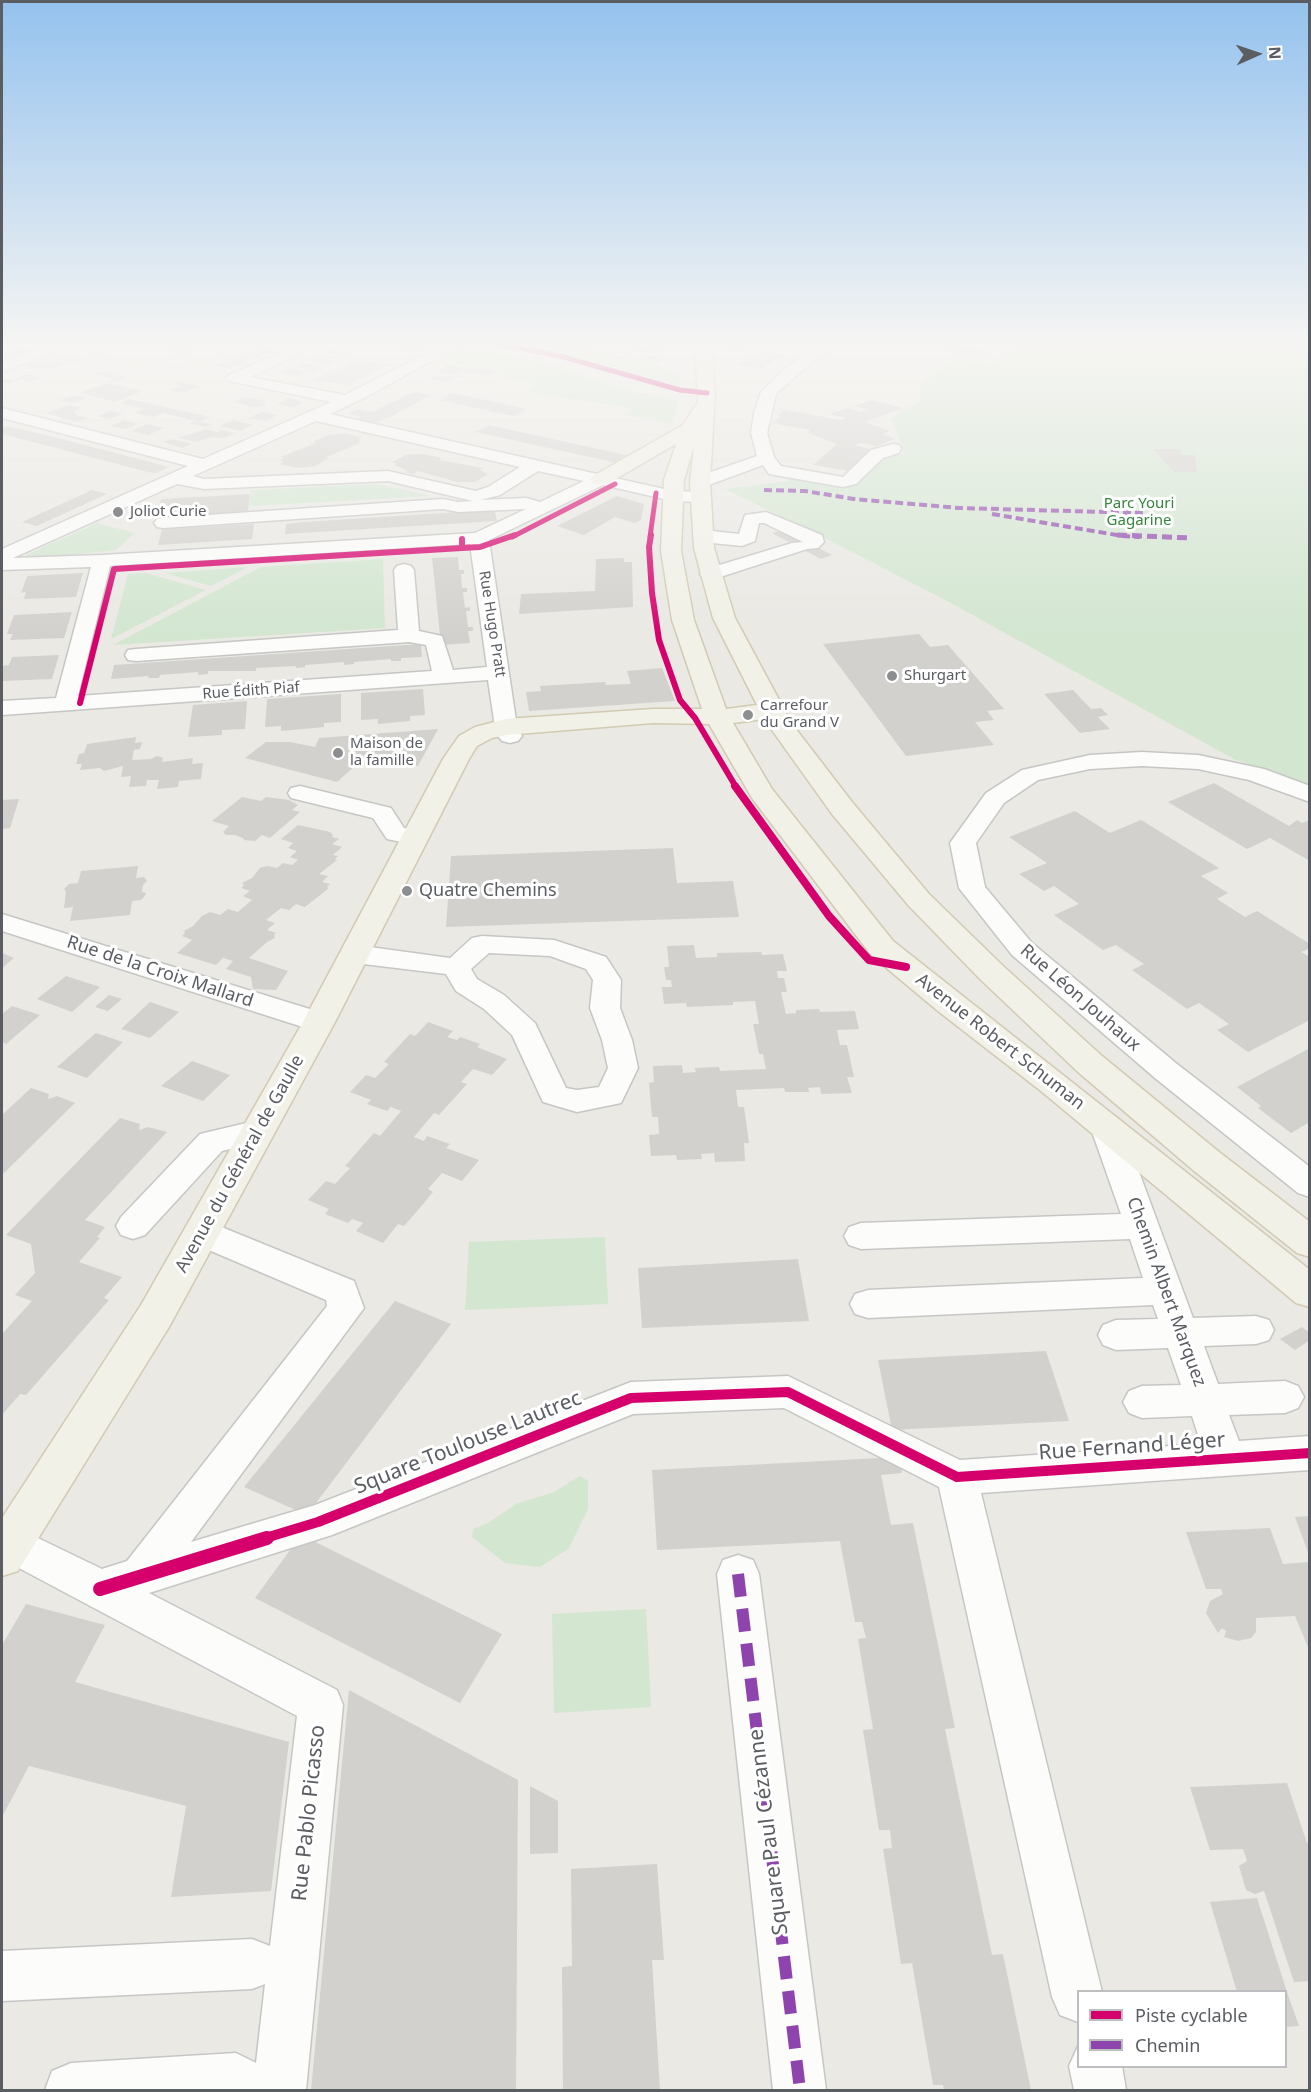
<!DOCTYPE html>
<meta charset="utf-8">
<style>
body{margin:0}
#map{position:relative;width:1311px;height:2092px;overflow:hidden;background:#eae9e4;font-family:"Noto Sans",sans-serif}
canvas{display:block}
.frame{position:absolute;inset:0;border:3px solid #5a5d62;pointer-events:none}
.legend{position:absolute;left:1077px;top:1990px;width:210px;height:78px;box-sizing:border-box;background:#fff;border:2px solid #bdbec0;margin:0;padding:8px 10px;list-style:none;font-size:18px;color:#5a5d62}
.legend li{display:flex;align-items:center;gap:12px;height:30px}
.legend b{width:30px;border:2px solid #bdbec0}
.north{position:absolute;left:1227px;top:24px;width:60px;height:60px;-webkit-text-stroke:4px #fff;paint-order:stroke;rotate:87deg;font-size:16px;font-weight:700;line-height:24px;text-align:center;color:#5a5d62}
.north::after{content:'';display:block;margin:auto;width:21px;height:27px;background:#5a5d62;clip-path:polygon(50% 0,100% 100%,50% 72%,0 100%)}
</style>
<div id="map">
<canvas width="1311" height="2092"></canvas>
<div class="frame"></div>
<ul class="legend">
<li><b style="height:8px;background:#d6006c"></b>Piste cyclable</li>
<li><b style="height:8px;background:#8e44ad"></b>Chemin</li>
</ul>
<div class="north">N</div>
</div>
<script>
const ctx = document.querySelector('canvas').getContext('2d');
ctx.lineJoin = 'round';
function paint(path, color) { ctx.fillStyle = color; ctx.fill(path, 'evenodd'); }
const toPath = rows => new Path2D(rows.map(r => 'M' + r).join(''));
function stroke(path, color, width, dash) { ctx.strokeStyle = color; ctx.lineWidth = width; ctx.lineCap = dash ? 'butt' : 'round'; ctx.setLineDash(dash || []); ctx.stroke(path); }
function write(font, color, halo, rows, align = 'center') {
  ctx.font = font + ' "Noto Sans",sans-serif'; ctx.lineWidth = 6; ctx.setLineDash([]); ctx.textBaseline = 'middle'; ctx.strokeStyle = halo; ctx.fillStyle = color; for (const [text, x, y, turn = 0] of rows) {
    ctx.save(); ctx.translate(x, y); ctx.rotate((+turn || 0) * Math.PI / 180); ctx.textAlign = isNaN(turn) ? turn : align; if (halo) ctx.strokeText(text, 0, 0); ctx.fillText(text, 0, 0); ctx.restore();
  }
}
paint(toPath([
 [74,343,87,346,81,348,165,367,173,364,182,366,246,343,176,371,65,347],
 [134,343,214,343,184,355,132,344],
 [517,343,577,343,680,372,681,387,600,363],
 [1034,343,1301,343,1309,345,1309,786,1234,759,947,601,825,538,725,489,789,481,790,477,795,477,848,487,883,456,905,455,891,418,920,401,920,383,957,358,991,365,1005,352,1018,351],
 [463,348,544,362,628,390,678,401,673,424,625,415,632,408,526,392,536,384,498,377,504,372,440,361],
 [377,484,431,496,249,506,251,490],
 [97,523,135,533,116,550,31,559,26,555],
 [383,559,385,628,113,645,261,567],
 [248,567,211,586,165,573],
 [146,573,206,590,111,639,128,574],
 [605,1237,608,1304,465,1310,469,1242],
 [580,1476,588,1481,588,1509,569,1548,540,1567,505,1563,472,1537,473,1529,488,1523,516,1504,554,1492],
 [646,1609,651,1707,554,1713,552,1614]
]), '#d2e6d0');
paint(toPath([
 [410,343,428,343,423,345,428,346,418,351,396,349],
 [651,343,664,343,660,345,667,346,656,354,635,352],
 [727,343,759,343,760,347,738,348,739,351,728,351],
 [948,343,951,343,991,351,981,358,938,349],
 [1100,343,1121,343,1128,348,1110,349],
 [263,344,280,348,272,351,282,353,277,355,267,353,259,356,269,358,264,361,240,354,250,350,256,351,260,349,254,348],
 [18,348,27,350,6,358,2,357,2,354],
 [329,349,346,352,352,353,344,356,320,352],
 [764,351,786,356,776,359,759,370,738,364],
 [65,355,79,359,76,360,82,361,74,364,52,359],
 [236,355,253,359,245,362,255,364,249,367,239,365,230,369,213,365,233,360,227,359],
 [650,355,668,358,652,364,642,361],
 [316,357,334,361,324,365,307,361],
 [47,360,65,363,53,368,23,369,27,367,24,365],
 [355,360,390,364,348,385,313,380,336,369,339,370],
 [304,363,322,367,312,371,295,367],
 [446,365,473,369,476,368,498,371,489,376,462,372,456,375,465,377,454,377,446,382,429,379,437,375,453,377,456,375,438,372],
 [289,368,306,372,297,376,280,373],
 [100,371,121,376,127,378,116,382,109,381,114,379,94,374],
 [27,374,42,378,31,382,21,379,9,384,2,382,3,379,15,379],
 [178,381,201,386,183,393,169,390,182,386,172,383],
 [107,383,133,389,143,391,115,402,79,393],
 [414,392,431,395,394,415,375,423,358,419,362,417,348,414,358,409,372,412],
 [452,393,500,403,526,409,514,416,439,400],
 [74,395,87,398,74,403,60,400],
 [245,397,266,401,262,403,268,405,254,407,233,402],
 [289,398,304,402,292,407,277,404],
 [129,399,210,417,200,422,211,424,205,427,189,423,196,421,163,413,154,417,135,413,145,409,120,403],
 [872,400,903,408,865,422,890,431,882,434,895,439,877,446,861,443,854,445,874,450,849,471,813,465,837,444,808,433,810,430,772,423,781,416,777,415,785,410,841,420,846,418,829,414,848,408,860,412,868,410,854,406],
 [69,405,82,408,73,412,79,414,75,415,88,418,78,422,46,413],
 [110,411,123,414,111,419,97,416],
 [262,412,277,415,266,421,248,418],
 [124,420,138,424,125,429,111,426],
 [233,420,253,425,240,431,220,426],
 [147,424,164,428,148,435,131,431],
 [489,425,630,456,617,463,476,432],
 [7,426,58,438,169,467,156,473,148,472,2,434,2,428],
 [206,429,217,432,222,430,235,433,222,439,213,437,196,442,178,438],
 [344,433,362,437,358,439,362,440,357,442,361,443,326,457,329,458,315,466,298,468,280,464,284,462,279,461,284,458,280,457,316,443,313,442,327,435],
 [171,439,192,444,182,448,163,442],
 [1153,449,1179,449,1183,455,1195,455,1197,472,1174,472],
 [414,454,424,454,442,458,439,460,483,468,480,470,488,474,475,482,457,482,418,471,413,474,405,472,408,471,394,465,397,464,392,462,406,455],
 [92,490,107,494,37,526,22,522],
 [250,494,248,511,156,518,161,499],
 [617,496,644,504,641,520,634,523,615,517,584,535,557,526],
 [458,512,495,512,497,521,285,534,286,524,303,522],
 [254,524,252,539,158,545,162,529],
 [784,530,832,555,821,559,772,533],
 [458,557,459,570,464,570,464,574,461,574,462,588,467,588,467,592,463,592,465,608,470,607,470,611,466,611,468,627,473,627,473,631,468,631,470,643,441,645,432,558],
 [624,558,624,562,632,562,633,607,519,614,521,594,595,591,596,559],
 [83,573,76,597,24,599,26,592,21,593,27,576],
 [72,612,64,638,10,640,13,634,7,634,14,615],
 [919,634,930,647,948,645,1004,709,987,711,994,720,975,722,994,745,906,756,823,644],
 [421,644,422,657,401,658,401,661,391,661,391,659,354,662,354,664,344,665,344,662,305,665,305,667,296,668,296,666,256,668,256,671,208,671,208,674,198,675,198,672,160,675,159,678,148,678,149,676,111,679,114,665],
 [59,655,52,679,2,681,2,666,9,665,12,657],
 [662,668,675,701,529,711,526,692,541,691,540,686,605,682,606,685,631,684,627,671],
 [423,689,425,715,410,716,410,721,378,724,378,719,361,720,361,693],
 [1073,690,1091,709,1101,708,1108,715,1098,717,1110,729,1080,733,1044,694],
 [341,694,341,722,324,723,324,727,281,731,281,726,265,727,267,699],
 [247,701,245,729,222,730,222,735,188,737,193,705],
 [438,729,418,766,362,760,337,782,245,758,266,742,290,742,315,747,319,738],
 [136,737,135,743,142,742,140,749,134,750,132,760,151,759,157,756,163,758,162,762,193,758,192,764,203,763,201,779,179,781,178,787,157,789,159,780,147,780,146,786,129,787,131,776,121,777,123,766,104,771,100,768,80,770,82,764,76,764,79,754,84,753,87,744],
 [1214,783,1289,826,1297,820,1302,823,1310,820,1310,861,1270,838,1247,849,1168,802],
 [242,797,261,801,266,797,289,800,298,805,292,810,300,812,270,838,262,835,255,841,244,840,243,838,235,835,226,835,223,832,229,826,212,821],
 [19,799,10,828,2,829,2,800],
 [1075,811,1110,833,1141,820,1219,868,1201,876,1228,893,1217,899,1245,917,1257,911,1310,944,1310,948,1301,952,1310,957,1310,1020,1248,1052,1217,1030,1229,1024,1199,1003,1187,1009,1132,970,1144,964,1116,945,1103,950,1054,915,1079,904,1054,886,1044,891,1019,874,1047,863,1009,837],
 [298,825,330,832,333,835,332,837,339,839,332,844,342,847,333,855,338,856,335,859,337,860,319,874,328,876,322,882,330,884,327,887,329,888,305,907,296,904,289,910,281,908,266,920,275,923,267,930,276,933,274,935,275,938,267,942,249,958,288,971,276,990,253,989,251,977,226,969,233,961,223,958,216,965,177,953,192,940,182,936,185,933,184,931,193,926,202,916,210,912,220,915,228,909,238,912,252,900,243,896,250,891,241,888,244,885,242,883,252,878,260,868,267,866,277,868,283,863,292,865,298,860,290,857,297,851,288,848,293,843,281,839],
 [673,848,677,883,733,881,739,917,446,927,451,856],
 [138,866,136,878,144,877,147,881,143,885,142,892,146,893,145,896,141,900,132,901,130,915,70,921,73,907,64,908,66,892,64,889,69,884,78,883,81,871],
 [694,945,696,958,717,957,717,953,761,952,762,955,783,954,787,971,777,971,778,978,784,978,787,992,781,992,786,1014,796,1013,796,1010,819,1009,820,1012,855,1011,859,1029,837,1030,840,1045,847,1045,854,1077,847,1077,852,1093,821,1094,820,1087,808,1088,809,1092,785,1092,784,1088,736,1090,738,1107,744,1107,749,1143,744,1143,745,1161,715,1162,714,1153,701,1154,702,1159,677,1160,676,1155,651,1156,649,1135,659,1134,658,1117,652,1117,651,1107,649,1083,654,1082,653,1066,682,1065,683,1073,696,1072,695,1068,719,1067,720,1071,766,1069,763,1054,759,1054,756,1038,753,1024,759,1024,755,1001,733,1002,733,1005,687,1007,686,1003,664,1004,662,987,672,987,671,980,666,980,664,967,669,967,667,946],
 [2,953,14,958,2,968],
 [66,976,100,987,72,1012,37,999],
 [109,995,122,999,108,1011,95,1007],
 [150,1002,179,1012,150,1038,121,1029],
 [12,1006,40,1015,6,1044,2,1042,2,1014],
 [428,1022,453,1031,447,1037,457,1040,460,1037,480,1044,477,1047,507,1059,492,1075,473,1069,461,1082,467,1084,439,1115,434,1113,414,1137,424,1141,427,1136,450,1144,446,1148,479,1160,462,1181,442,1173,428,1189,433,1192,418,1210,404,1226,398,1224,383,1243,356,1231,363,1223,352,1219,348,1223,325,1214,329,1209,308,1200,326,1181,335,1184,350,1168,345,1166,374,1133,380,1136,401,1111,391,1107,387,1111,367,1104,371,1100,350,1092,366,1075,375,1078,389,1064,384,1062,410,1034,415,1036],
 [96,1033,123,1042,87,1078,57,1067],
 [1310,1048,1310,1122,1291,1133,1258,1108,1261,1106,1237,1087],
 [192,1061,230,1075,203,1101,161,1086],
 [31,1088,49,1094,48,1099,57,1096,75,1103,2,1175,2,1115],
 [120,1118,140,1124,139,1130,148,1127,167,1132,85,1220,105,1227,97,1237,100,1238,79,1262,122,1277,104,1298,109,1300,26,1395,20,1394,2,1415,2,1334,32,1301,15,1295,35,1273,31,1244,6,1235],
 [798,1259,809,1321,642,1328,638,1268],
 [395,1301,451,1324,307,1515,244,1487],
 [1302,1327,1310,1333,1310,1340,1295,1350,1280,1339],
 [1046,1351,1069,1421,892,1430,878,1360],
 [899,1457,902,1473,881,1475,891,1525,913,1523,955,1728,945,1729,992,1955,1003,1954,1031,2090,944,2090,943,2085,933,2085,912,1963,901,1964,883,1849,892,1848,890,1830,879,1830,863,1730,873,1729,858,1639,866,1638,862,1622,855,1622,840,1541,657,1550,652,1470],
 [1310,1516,1310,1555,1309,1555,1295,1517],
 [1270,1528,1283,1564,1310,1562,1310,1652,1295,1616,1256,1618,1256,1632,1251,1638,1238,1641,1224,1637,1226,1631,1222,1628,1218,1633,1206,1613,1210,1601,1223,1594,1221,1589,1206,1589,1186,1532],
 [301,1535,502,1634,460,1703,255,1598],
 [26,1604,105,1625,75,1682,289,1742,271,1891,171,1897,186,1806,29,1766,2,1817,2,1645],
 [349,1690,518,1780,516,2090,311,2090],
 [1287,1783,1307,1843,1310,1843,1310,1981,1294,1982,1264,1891,1255,1894,1246,1890,1239,1866,1247,1861,1243,1849,1210,1850,1190,1787],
 [530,1786,558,1801,558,1853,530,1854],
 [657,1864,664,1960,652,1960,660,2090,563,2089,562,1967,572,1966,571,1869],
 [1257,1898,1287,1992,1299,2026,1286,2027,1286,1992,1237,1992,1210,1902]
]), '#d2d1ce');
const minor = toPath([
 [51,343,71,343,69,346,2,372,2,363,51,343],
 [447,343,465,343,362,399,330,414,673,491,700,492,706,493,709,497,706,501,700,502,673,501,603,485,489,540,517,727,522,736,518,741,510,743,502,741,498,736,495,727,488,680,2,715,2,701,56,698,91,567,2,570,2,549,188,466,2,418,2,408,203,459,331,402,229,381,226,378,229,375,292,348,297,349,299,352,297,355,250,377,345,395,447,343],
 [316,421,520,467,488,487,476,491,388,471,204,479,193,476,316,421],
 [538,471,584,481,540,502,526,498,480,500,500,495,538,471],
 [388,481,473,501,458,502,443,499,163,518,157,519,154,523,157,527,163,528,443,509,458,512,526,509,475,533,102,555,13,558,177,484,204,489,388,481],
 [470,544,487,667,453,670,442,636,419,631,414,570,411,566,404,564,397,566,394,570,398,630,136,649,128,650,125,655,128,660,136,661,409,642,426,645,432,671,78,696,110,566,470,544],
 [624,343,641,343,624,356,614,356,612,353,614,350,624,343],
 [822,343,841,343,820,355,776,394,767,433,774,457,781,466,843,477,871,450,893,444,899,445,901,449,899,453,883,458,856,484,843,487,769,474,763,465,706,486,694,486,691,482,694,478,757,456,751,433,754,413,761,392,787,367,810,349,822,343],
 [1010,343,1036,343,1037,345,1030,349,1012,346,1010,343],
 [766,512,822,535,824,542,818,548,807,549,717,578,703,578,700,574,703,570,792,543,803,542,764,523,759,523,755,541,742,546,703,542,696,540,694,536,696,532,703,530,739,534,745,515,766,512],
 [1142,752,1198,755,1264,769,1310,786,1310,802,1249,780,1198,769,1142,766,1090,769,1038,780,1004,803,976,843,985,887,1032,943,1177,1064,1310,1167,1310,1197,1298,1193,1155,1078,1012,955,959,888,950,843,986,793,1022,770,1090,755,1142,752],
 [300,786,391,808,404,828,425,832,429,837,425,842,416,845,387,839,373,818,291,798,288,793,291,788,300,786],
 [2,914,329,1015,334,1022,329,1029,319,1031,309,1029,2,931,2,914],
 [482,936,554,940,606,957,621,980,620,1008,632,1040,638,1068,621,1103,577,1112,543,1102,512,1035,484,1009,456,991,446,974,355,963,345,960,341,954,345,948,355,945,450,958,472,938,482,936],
 [489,953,550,956,586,969,593,980,590,1008,602,1040,608,1068,599,1087,577,1090,566,1088,535,1023,504,995,477,979,471,969,489,953],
 [1106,1115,1117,1118,1122,1126,1193,1318,1256,1316,1269,1320,1274,1330,1269,1340,1256,1344,1204,1346,1218,1384,1285,1381,1298,1386,1304,1397,1298,1408,1285,1413,1229,1415,1239,1441,1310,1436,1310,1470,981,1493,1102,1992,1078,1992,1078,2022,1060,2015,1052,1997,939,1487,784,1408,633,1414,332,1535,149,1593,337,1690,343,1705,306,2090,45,2090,52,2071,71,2063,236,2053,256,2063,265,1984,252,1989,2,2001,2,1951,252,1939,270,1946,297,1716,2,1559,2,1528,11,1525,102,1569,127,1561,327,1306,326,1300,190,1242,185,1233,190,1224,202,1220,214,1224,354,1281,364,1308,191,1542,315,1505,631,1382,788,1376,960,1460,1201,1444,1192,1416,1142,1418,1129,1413,1123,1402,1129,1391,1142,1386,1181,1385,1168,1348,1116,1350,1103,1345,1098,1335,1103,1325,1116,1320,1158,1319,1153,1305,868,1318,855,1314,850,1304,855,1294,868,1290,1143,1278,1130,1239,861,1249,849,1245,844,1236,849,1227,861,1223,1121,1214,1090,1126,1095,1118,1106,1115],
 [259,1120,270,1123,275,1131,270,1139,222,1151,145,1235,133,1239,121,1235,116,1226,121,1217,200,1134,259,1120],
 [738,1555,753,1560,759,1574,826,2090,773,2090,717,1574,723,1560,738,1555],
 [1078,2046,1078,2066,1122,2066,1126,2090,1074,2090,1069,2066,1078,2046]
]);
const major = toPath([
 [695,343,711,343,715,393,710,482,714,548,735,618,792,724,852,802,929,894,1002,965,1102,1056,1219,1152,1310,1222,1310,1257,1297,1253,1193,1170,1078,1072,980,979,909,906,832,814,764,719,733,723,772,789,893,941,1310,1270,1310,1307,1296,1303,1041,1091,938,1011,871,955,752,798,709,724,653,723,506,735,492,738,477,746,469,759,335,1022,169,1327,18,1571,2,1576,2,1518,141,1305,303,1022,443,759,459,736,475,727,506,719,653,709,702,709,672,620,661,551,664,480,676,444,607,484,593,484,590,480,593,476,683,425,698,402,695,343],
 [694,446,690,482,694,548,713,618,757,705,726,709,694,620,681,551,684,480,694,446]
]);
stroke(minor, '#c6c6c5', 3);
stroke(major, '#d2cab2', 3);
paint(minor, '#fcfcfb');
paint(major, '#f2f1e7');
stroke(toPath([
 [764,490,805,491,854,499,959,508,1144,513],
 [992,514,1123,536,1140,537]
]), '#8e44ad', 4, [8, 4]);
stroke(toPath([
 [1117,535,1192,538]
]), '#8e44ad', 5, [10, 5]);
stroke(toPath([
 [738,1574,800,2090]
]), '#8e44ad', 12, [23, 12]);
stroke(toPath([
 [494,343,560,356,680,390,707,393],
 [512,537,615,484],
 [650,537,656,493]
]), '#d6006c', 5);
stroke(toPath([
 [651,535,649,547,652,593,659,640,680,700,695,718,736,787],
 [462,548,480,547,515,535],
 [80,703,114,569,462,548,462,539]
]), '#d6006c', 6);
stroke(toPath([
 [735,786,829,916,869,960,906,967]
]), '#d6006c', 8);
stroke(toPath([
 [262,1539,318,1522,631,1398,788,1392,957,1477,1310,1453]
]), '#d6006c', 10);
stroke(toPath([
 [100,1589,267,1538]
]), '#d6006c', 14);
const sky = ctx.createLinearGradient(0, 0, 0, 636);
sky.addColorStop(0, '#94c2ee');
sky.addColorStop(0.54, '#f6f5f3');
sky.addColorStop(1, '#f6f5f300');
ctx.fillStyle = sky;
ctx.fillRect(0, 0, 1311, 636);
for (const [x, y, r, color] of [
 [118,512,6,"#8c8e90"],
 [892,676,6,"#8c8e90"],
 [748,715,6,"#8c8e90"],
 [338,753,6,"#8c8e90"],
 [407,891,6,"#8c8e90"]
]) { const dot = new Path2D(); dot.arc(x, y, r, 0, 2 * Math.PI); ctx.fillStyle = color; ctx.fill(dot); stroke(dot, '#fff', 2); }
write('15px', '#36853d', '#fff', [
 ["Parc Youri",1139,504],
 ["Gagarine",1139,521]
]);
write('15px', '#5a5d62', '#fff', [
 ["Joliot Curie",130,512],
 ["Shurgart",904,676],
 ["Carrefour",760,706],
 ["du Grand V",760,723],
 ["Maison de",350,744],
 ["la famille",350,761]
], 'left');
write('15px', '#5a5d62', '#fff', [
 ["Rue Hugo Pratt",492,624,81],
 ["Rue Édith Piaf",251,691,-4]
]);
write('18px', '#5a5d62', '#fff', [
 ["Quatre Chemins",419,891]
], 'left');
write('18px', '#5a5d62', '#fff', [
 ["Rue de la Croix Mallard",160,972,18],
 ["Rue Léon Jouhaux",1080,998,41],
 ["Avenue Robert Schuman",1000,1042,38],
 ["Avenue du Général de Gaulle",240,1164,-61],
 ["Chemin Albert Marquez",1166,1292,70]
]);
write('21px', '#5a5d62', '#fff', [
 ["Square Toulouse Lautrec",468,1443,-22],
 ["Rue Fernand Léger",1132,1447,-4],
 ["Rue Pablo Picasso",309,1813,-84],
 ["Square Paul Cézanne",769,1832,-97]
]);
</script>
